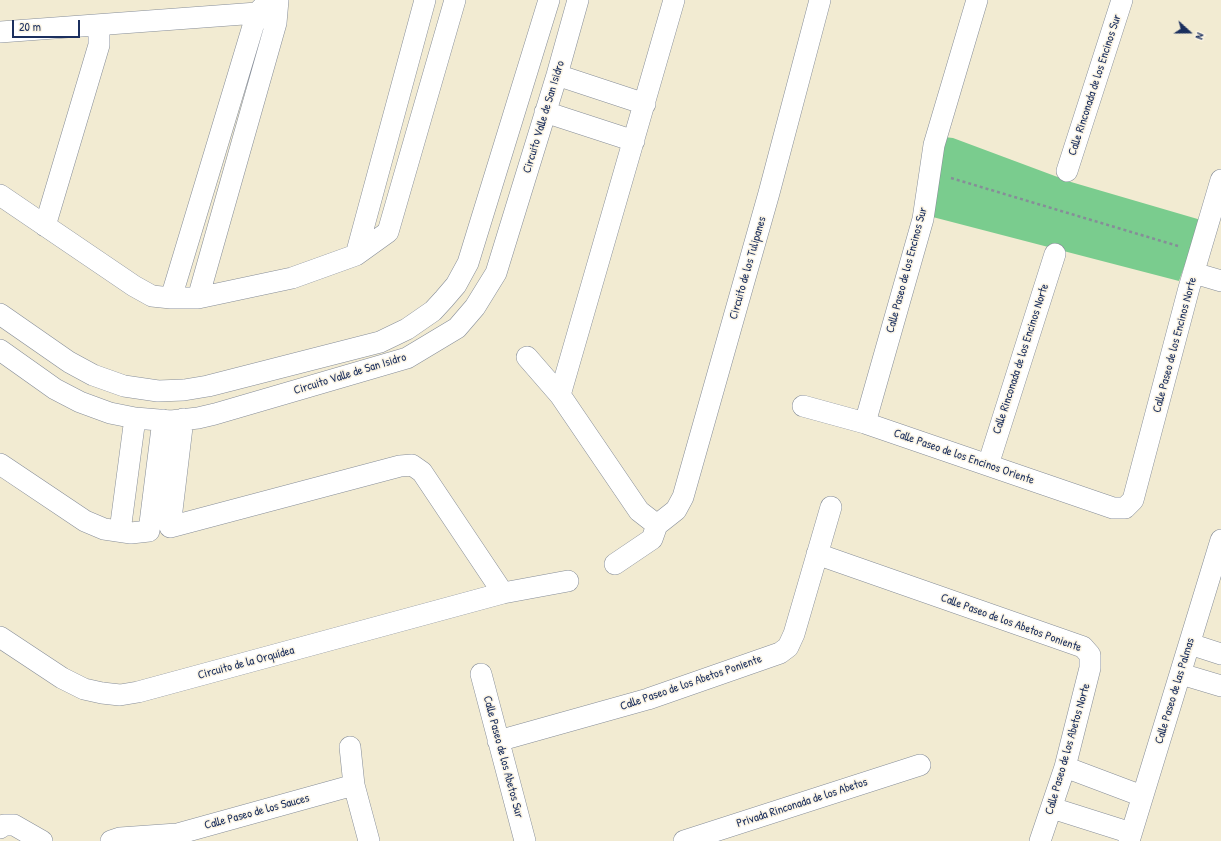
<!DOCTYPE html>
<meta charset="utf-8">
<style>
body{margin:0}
#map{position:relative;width:1221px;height:841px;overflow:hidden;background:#f2ebd2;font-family:"Patrick Hand",sans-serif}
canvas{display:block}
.north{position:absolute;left:1169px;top:12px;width:40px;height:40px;-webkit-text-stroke:3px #fcf5e5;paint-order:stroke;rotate:111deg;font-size:11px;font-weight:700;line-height:16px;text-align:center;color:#1b2f5e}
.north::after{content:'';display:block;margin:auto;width:14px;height:18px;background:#1b2f5e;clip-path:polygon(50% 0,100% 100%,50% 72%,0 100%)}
.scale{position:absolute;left:12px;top:20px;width:68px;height:18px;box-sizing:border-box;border:2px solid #1b2f5e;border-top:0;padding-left:5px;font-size:12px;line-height:14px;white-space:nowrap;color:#1b2f5e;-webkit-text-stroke:3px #fcf5e5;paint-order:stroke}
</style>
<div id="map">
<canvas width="1221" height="841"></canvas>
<div class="north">N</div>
<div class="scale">20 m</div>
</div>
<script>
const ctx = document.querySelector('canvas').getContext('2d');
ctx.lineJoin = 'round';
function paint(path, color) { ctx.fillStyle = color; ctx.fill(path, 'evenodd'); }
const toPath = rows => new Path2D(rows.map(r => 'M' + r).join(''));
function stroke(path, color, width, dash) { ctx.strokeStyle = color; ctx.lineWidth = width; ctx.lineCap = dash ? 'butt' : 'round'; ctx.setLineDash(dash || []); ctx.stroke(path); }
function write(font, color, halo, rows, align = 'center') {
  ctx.font = font + ' "Patrick Hand",sans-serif'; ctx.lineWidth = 3; ctx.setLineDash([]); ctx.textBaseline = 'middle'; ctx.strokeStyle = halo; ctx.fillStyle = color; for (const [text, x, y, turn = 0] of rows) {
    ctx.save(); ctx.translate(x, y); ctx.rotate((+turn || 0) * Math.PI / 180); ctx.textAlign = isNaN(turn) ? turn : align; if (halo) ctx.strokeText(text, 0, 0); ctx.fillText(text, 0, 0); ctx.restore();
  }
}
paint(toPath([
 [935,136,953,138,1071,182,1201,220,1179,281,925,215]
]), '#7acc8e');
const street = toPath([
 [0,32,257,13,268,19],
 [557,75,645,104],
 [545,112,634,141],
 [1067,171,1122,0],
 [0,195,134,286,152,296,171,298,198,298,292,278,356,255,388,232,455,0],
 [45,226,99,45,99,25],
 [356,255,425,0],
 [1194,273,1221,281],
 [171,298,257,13,270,0],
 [198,298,276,23,278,0],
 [0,314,69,362,93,375,124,386,158,391,184,390,208,386,380,342,407,329,433,311,444,299,456,285,468,263,549,0],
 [0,350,55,389,80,402,110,413,135,418,171,421,198,418,215,414,407,358,457,328,475,307,496,273,557,75,578,0],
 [527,357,560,395,639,511,657,525,676,510,683,497,769,193,820,0],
 [560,395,674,0],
 [803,406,865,423,1113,508,1125,508,1133,500,1189,288,1221,180],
 [865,423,923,219,934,145,977,0],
 [0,464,85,521,104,529,131,533,149,531,163,420],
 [988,465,1055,254],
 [120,531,135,418],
 [817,554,1083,647,1090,655,1090,668,1065,767,1040,841],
 [615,564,652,539,657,525],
 [503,593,568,581],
 [0,637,62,678,84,689,102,693,120,695,138,692,503,593,422,472,412,465,400,466,170,527,183,419],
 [1190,644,1221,654],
 [481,674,525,841],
 [1181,674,1221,686],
 [498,741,648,699,780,653,788,647,794,634,831,507],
 [350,747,354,785,369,841],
 [1065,767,1142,796],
 [1052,808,1131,833],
 [0,828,4,825,14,825,42,841],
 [111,841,120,838,177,834,354,785],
 [684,841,920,765],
 [1129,841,1221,540]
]);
stroke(street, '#868d98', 22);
stroke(toPath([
 [951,178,1178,246]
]), '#868d98', 2.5, [3, 3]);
stroke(street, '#fff', 21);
write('12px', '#1b2f5e', '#fcf5e5', [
 ["Calle Rinconada de los Encinos Sur",1095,85,-72],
 ["Circuito Valle de San Isidro",544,117,-73],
 ["Circuito de los Tulipanes",748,268,-74],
 ["Calle Paseo de los Encinos Sur",907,270,-75],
 ["Calle Paseo de los Encinos Norte",1175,345,-75],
 ["Calle Rinconada de los Encinos Norte",1021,359,-72],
 ["Circuito Valle de San Isidro",350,374,-17],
 ["Calle Paseo de los Encinos Oriente",964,457,19],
 ["Calle Paseo de los Abetos Poniente",1011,623,20],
 ["Circuito de la Orquídea",246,663,-15],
 ["Calle Paseo de los Abetos Poniente",691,683,-19],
 ["Calle Paseo de las Palmas",1175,691,-73],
 ["Calle Paseo de los Abetos Norte",1068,749,-74],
 ["Calle Paseo de los Abetos Sur",503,757,75],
 ["Privada Rinconada de los Abetos",802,803,-18],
 ["Calle Paseo de los Sauces",257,812,-15]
]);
</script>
